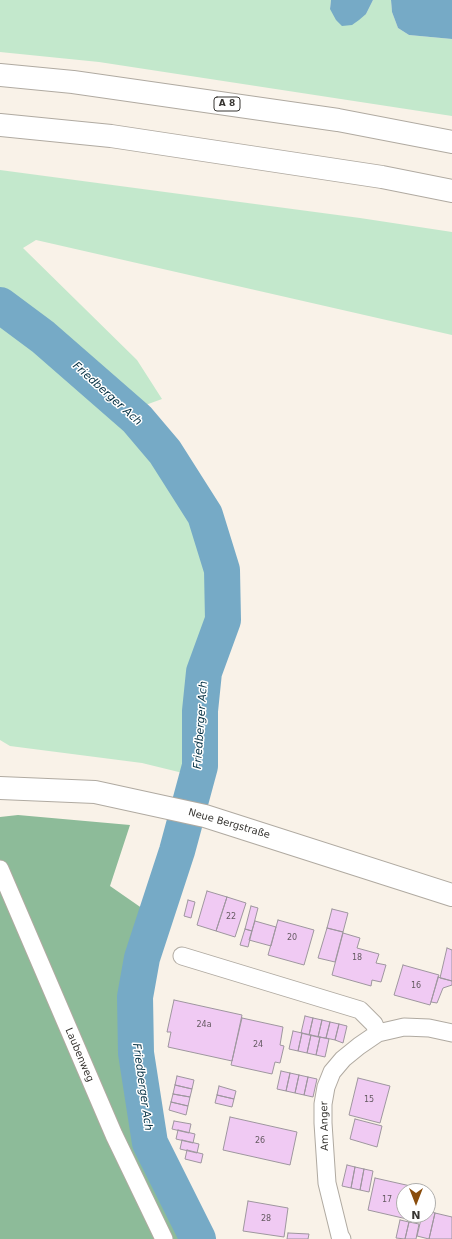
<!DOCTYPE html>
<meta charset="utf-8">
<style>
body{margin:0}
#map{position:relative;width:452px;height:1239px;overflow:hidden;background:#f9f2e8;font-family:"DejaVu Sans",sans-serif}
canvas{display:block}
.north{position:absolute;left:396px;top:1183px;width:40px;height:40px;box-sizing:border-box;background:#fff;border:1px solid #afaeac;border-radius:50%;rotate:180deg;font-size:11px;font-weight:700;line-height:16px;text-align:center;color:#363430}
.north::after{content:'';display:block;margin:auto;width:14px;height:18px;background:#8a4d0d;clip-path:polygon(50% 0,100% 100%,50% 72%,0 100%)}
</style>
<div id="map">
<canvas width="452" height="1239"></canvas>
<div class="north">N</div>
</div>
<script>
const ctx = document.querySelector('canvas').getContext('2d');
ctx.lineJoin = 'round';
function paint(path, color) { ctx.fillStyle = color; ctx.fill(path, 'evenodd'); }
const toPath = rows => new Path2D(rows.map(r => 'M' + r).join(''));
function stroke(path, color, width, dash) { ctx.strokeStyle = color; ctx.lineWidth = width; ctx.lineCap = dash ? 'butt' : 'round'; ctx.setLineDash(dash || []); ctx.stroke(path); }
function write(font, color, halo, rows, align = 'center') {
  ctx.font = font + ' "DejaVu Sans",sans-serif'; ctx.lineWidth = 3; ctx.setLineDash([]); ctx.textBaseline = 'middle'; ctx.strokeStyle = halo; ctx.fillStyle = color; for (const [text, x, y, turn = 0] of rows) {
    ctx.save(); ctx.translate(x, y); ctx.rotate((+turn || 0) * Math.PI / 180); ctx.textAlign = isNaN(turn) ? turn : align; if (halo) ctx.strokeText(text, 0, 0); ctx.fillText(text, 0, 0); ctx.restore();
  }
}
paint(toPath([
 [0,0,331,0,330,9,366,14,373,0,391,0,392,12,398,28,409,35,452,39,452,116,99,62,0,52],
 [0,170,360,218,452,232,452,335,36,240,23,248,137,360,162,399,118,415,156,465,194,522,213,571,214,617,193,666,190,681,191,775,142,763,10,746,0,740]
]), '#c3e8cc');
paint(toPath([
 [18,815,130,825,110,886,146,911,128,966,123,1006,128,1059,143,1150,189,1239,0,1239,0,817]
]), '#8dbb99');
paint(toPath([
 [331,0,373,0,366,14,359,20,352,25,342,26,336,20,330,9],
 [391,0,452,0,452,39,409,35,398,28,392,12]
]), '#76aac6');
stroke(toPath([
 [0,305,43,337,137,419,165,452,205,515,222,570,223,620,204,672,200,711,200,766,177,851,142,958,135,997,136,1053,150,1143,198,1239]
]), '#76aac6', 36);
const building = toPath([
 [207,891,227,897,216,931,197,925,207,891],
 [227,897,246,903,235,937,216,931,227,897],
 [188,900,195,902,191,918,184,916,188,900],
 [251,906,258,908,252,931,245,929,251,906],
 [332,909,348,913,343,932,327,928,332,909],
 [278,920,314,930,304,965,268,955,278,920],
 [255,921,276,927,271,946,249,940,255,921],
 [327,928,343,932,335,962,318,958,327,928],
 [245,929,252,931,248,947,240,945,245,929],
 [343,933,360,938,357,948,379,954,376,963,386,965,381,982,372,980,371,986,332,975,343,933],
 [447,948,452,950,452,981,440,978,447,948],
 [403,965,439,975,430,1005,394,995,403,965],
 [438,977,452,981,452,985,443,988,437,1003,431,1002,438,977],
 [174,1000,242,1015,232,1061,168,1047,171,1032,167,1032,174,1000],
 [305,1016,313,1018,309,1035,301,1033,305,1016],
 [242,1018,283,1027,280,1045,284,1046,280,1063,275,1062,272,1074,231,1065,242,1018],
 [313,1018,322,1020,318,1037,309,1035,313,1018],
 [322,1020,330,1022,326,1038,318,1037,322,1020],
 [330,1022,339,1024,335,1040,326,1038,330,1022],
 [339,1024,347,1026,343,1043,335,1040,339,1024],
 [293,1031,302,1033,298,1051,289,1049,293,1031],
 [302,1033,311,1035,307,1053,298,1051,302,1033],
 [311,1035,320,1037,316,1055,307,1053,311,1035],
 [320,1037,329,1039,325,1057,316,1055,320,1037],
 [281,1071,290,1073,286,1091,277,1089,281,1071],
 [290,1073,299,1075,295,1093,286,1091,290,1073],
 [299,1075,308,1077,304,1095,295,1093,299,1075],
 [177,1076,194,1080,192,1089,175,1085,177,1076],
 [308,1077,317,1079,313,1097,304,1095,308,1077],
 [358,1078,390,1086,380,1123,349,1115,358,1078],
 [175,1085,192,1089,190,1097,173,1094,175,1085],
 [219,1086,236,1091,234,1099,217,1095,219,1086],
 [173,1094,190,1097,188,1106,171,1102,173,1094],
 [217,1095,234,1099,232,1107,215,1103,217,1095],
 [171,1102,188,1106,186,1115,169,1110,171,1102],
 [230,1117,297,1132,290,1165,223,1150,230,1117],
 [355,1119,382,1126,377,1147,350,1139,355,1119],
 [174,1121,191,1124,189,1133,172,1129,174,1121],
 [178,1130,195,1134,193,1143,176,1139,178,1130],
 [182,1140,199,1144,197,1153,180,1149,182,1140],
 [187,1150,203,1154,201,1163,185,1159,187,1150],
 [347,1165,355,1167,351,1188,342,1186,347,1165],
 [355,1167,364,1169,360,1190,351,1188,355,1167],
 [364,1169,373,1171,369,1192,360,1190,364,1169],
 [375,1178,415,1187,414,1191,404,1191,404,1215,408,1215,407,1219,368,1210,375,1178],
 [248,1201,288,1208,284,1237,243,1231,248,1201],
 [428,1211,435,1213,429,1239,417,1236,422,1215,428,1215,428,1211],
 [435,1213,452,1217,452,1239,429,1239,435,1213],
 [400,1220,409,1222,405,1239,396,1238,400,1220],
 [409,1222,419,1224,416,1239,405,1239,409,1222],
 [288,1233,309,1234,308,1239,287,1239,288,1233]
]);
paint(building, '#f0caf3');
stroke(building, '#9e969e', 1);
const street = toPath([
 [0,869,114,1135,164,1239],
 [182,956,360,1010,374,1024,378,1033],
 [342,1239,340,1236,327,1183,323,1123,323,1104,326,1087,332,1072,343,1059,359,1046,378,1033,404,1027,429,1028,452,1033]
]);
const secondary = toPath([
 [0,788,95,792,205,816,452,895]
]);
const highway = toPath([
 [0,75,73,82,338,120,452,142],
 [0,125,111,136,382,177,452,191]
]);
stroke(street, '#b0aaa1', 19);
stroke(secondary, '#b0aaa1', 24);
stroke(highway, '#b0aaa1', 24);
stroke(street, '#fff', 17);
stroke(secondary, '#fff', 22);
stroke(highway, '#fff', 22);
write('8px', '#645a61', null, [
 ["22",231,917],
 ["20",292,938],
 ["18",357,958],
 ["16",416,986],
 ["24a",204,1025],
 ["24",258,1045],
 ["15",369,1100],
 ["26",260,1141],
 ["17",387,1200],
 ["28",266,1219]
]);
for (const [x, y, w] of [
 [227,104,26]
]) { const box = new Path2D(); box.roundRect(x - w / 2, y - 7, w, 14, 3); ctx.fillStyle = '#fff'; ctx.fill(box); stroke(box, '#363430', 1); }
write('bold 9px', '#363430', null, [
 ["A 8",227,104]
]);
write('10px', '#363430', '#fff', [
 ["Neue Bergstraße",229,824,16],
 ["Laubenweg",79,1055,67],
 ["Am Anger",325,1126,-91]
]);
write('italic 11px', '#002e41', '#fff', [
 ["Friedberger Ach",107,394,42],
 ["Friedberger Ach",201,725,-86],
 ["Friedberger Ach",142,1087,82]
]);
</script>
